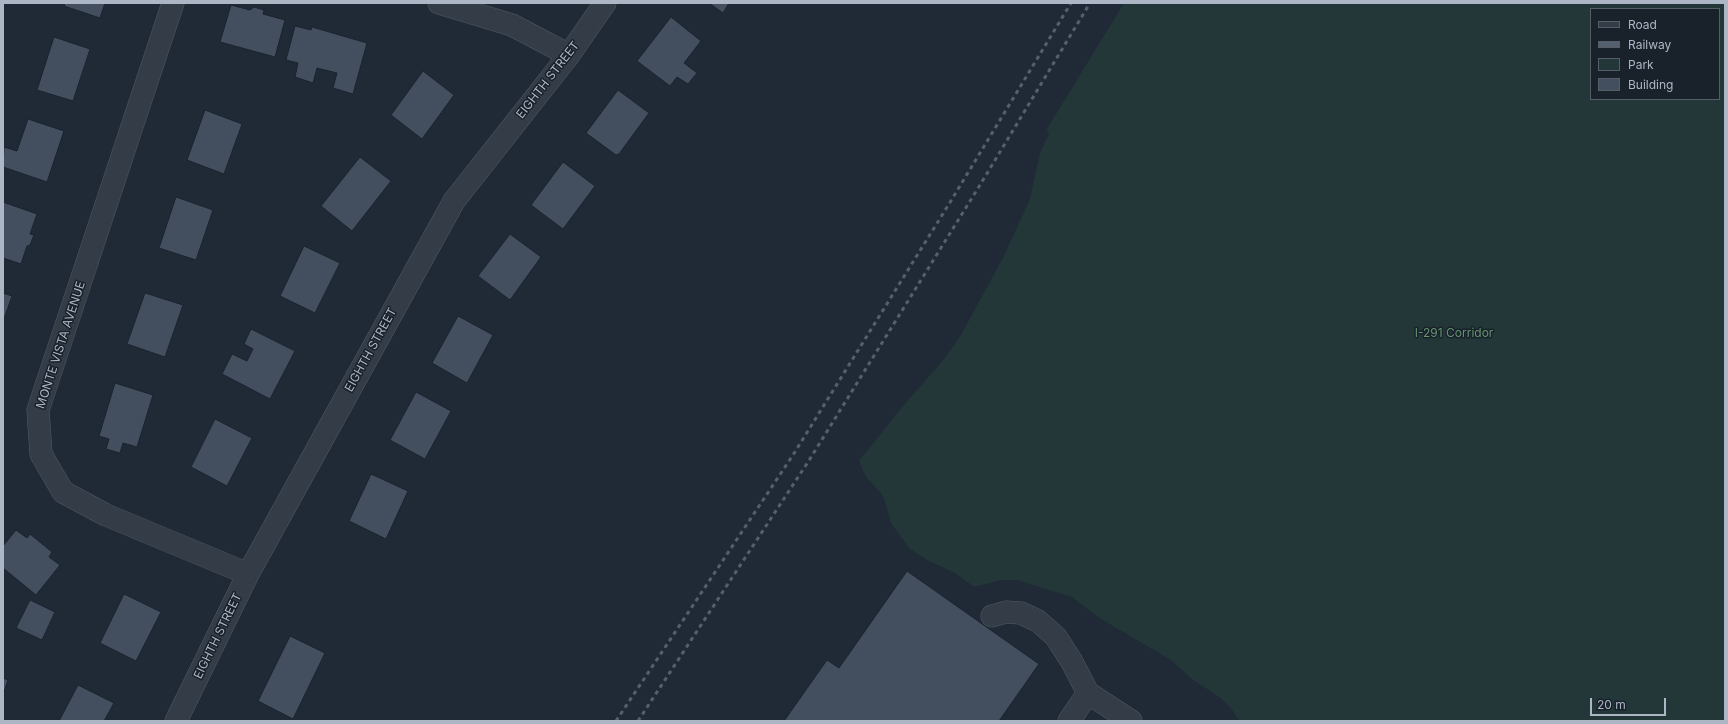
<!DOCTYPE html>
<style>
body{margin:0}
#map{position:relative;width:1728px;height:724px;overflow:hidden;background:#202a37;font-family:Inter,sans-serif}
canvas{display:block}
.frame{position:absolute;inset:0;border:4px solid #adb6c4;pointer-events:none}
.legend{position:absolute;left:1590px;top:8px;width:130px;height:92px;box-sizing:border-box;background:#19212b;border:1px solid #545d68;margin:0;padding:5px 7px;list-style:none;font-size:12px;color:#adb6c4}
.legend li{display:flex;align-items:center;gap:8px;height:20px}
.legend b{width:20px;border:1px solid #545d68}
.scale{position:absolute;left:1590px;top:698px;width:76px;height:18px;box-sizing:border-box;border:2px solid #adb6c4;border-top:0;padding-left:5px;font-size:12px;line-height:14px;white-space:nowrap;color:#adb6c4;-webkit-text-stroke:3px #19212b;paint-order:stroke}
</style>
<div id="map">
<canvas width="1728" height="724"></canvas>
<div class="frame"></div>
<ul class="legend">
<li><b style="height:5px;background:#333c47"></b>Road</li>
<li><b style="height:5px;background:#55606e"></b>Railway</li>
<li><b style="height:11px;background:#233739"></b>Park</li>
<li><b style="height:11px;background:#434f5f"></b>Building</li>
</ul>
<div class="scale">20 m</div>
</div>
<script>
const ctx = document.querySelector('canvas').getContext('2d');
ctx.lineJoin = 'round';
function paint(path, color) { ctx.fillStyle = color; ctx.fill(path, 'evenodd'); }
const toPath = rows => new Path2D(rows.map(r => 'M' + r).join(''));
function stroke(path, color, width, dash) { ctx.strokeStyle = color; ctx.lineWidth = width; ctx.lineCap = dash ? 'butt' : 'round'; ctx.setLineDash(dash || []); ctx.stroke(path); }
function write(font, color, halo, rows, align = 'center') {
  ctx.font = font + ' Inter,sans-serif'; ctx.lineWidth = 3; ctx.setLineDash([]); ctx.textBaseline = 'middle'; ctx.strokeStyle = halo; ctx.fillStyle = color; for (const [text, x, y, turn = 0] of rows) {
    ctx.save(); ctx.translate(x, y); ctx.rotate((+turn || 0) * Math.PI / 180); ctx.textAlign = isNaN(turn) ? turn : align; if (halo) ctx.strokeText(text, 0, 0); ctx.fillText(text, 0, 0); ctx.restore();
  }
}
paint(toPath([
 [1124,3,1725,3,1725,721,1240,721,1230,707,1221,698,1192,679,1171,660,1098,617,1072,597,1017,580,1001,580,978,586,973,586,955,573,929,561,910,549,891,523,885,501,881,493,866,477,859,461,904,405,945,358,961,335,1003,258,1030,199,1040,153,1049,134,1047,129],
 [1591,9,1719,9,1719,99,1591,99]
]), '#233739');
const building = toPath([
 [65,3,105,3,100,18,64,6,65,3],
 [709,3,729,3,723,13,709,3],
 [231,5,250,10,254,7,264,10,263,14,285,20,275,57,220,42,231,5],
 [671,17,701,41,684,63,697,73,688,84,677,77,670,86,637,61,671,17],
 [295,26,311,30,312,27,367,43,353,94,333,88,337,73,317,68,313,83,295,77,298,63,286,60,295,26],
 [54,37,90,49,73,101,37,90,54,37],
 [423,71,454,95,422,139,391,115,423,71],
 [618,90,649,113,619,154,616,155,586,133,618,90],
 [205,110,242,124,224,174,187,160,205,110],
 [28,119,64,131,47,182,3,167,4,147,17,151,28,119],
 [360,157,391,181,352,231,321,206,360,157],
 [563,162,595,186,563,229,531,205,563,162],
 [176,197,213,210,196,260,159,248,176,197],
 [3,202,37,214,30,234,34,235,30,245,27,246,21,264,3,258,3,202],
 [510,234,541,257,510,300,478,276,510,234],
 [304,246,340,263,315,313,280,296,304,246],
 [3,293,12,296,3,322,3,293],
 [145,293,183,305,165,357,127,344,145,293],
 [458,316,493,335,467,383,432,363,458,316],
 [251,329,295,351,270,399,222,374,232,354,247,361,253,349,244,344,251,329],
 [115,383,153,395,137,447,123,443,120,453,106,449,109,439,99,436,115,383],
 [416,392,451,411,425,459,390,440,416,392],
 [215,419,252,438,227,486,191,467,215,419],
 [371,474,408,491,386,539,349,521,371,474],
 [16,530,27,538,30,534,52,552,49,557,60,565,36,595,3,568,3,546,16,530],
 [907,571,1039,664,999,721,784,721,827,660,839,668,907,571],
 [124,594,161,612,136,661,100,643,124,594],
 [30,600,55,612,42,640,16,628,30,600],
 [290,636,325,653,293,719,258,701,290,636],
 [3,678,8,680,3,695,3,678],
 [78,685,114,703,104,721,59,721,78,685]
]);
paint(building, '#434f5f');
stroke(building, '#1b232e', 1);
const minor = toPath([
 [173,3,38,410,41,454,63,492,106,515,248,574],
 [439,3,512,25,569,55],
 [992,616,1006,612,1021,613,1038,621,1056,637,1072,662,1088,693,1131,721],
 [176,721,248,574,454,201,569,55,605,3],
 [1069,721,1088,693]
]);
stroke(minor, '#515965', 23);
stroke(minor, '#333c47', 22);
stroke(toPath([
 [616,721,793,455,949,204,1071,3],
 [638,721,808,462,980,185,1090,3]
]), '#55606e', 3, [4, 4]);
write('12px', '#adb6c4', '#19212b', [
 ["EIGHTH STREET",548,80,-52],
 ["MONTE VISTA AVENUE",61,345,-72],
 ["EIGHTH STREET",371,350,-61],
 ["EIGHTH STREET",218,636,-64]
]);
write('12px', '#669470', '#19212b', [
 ["I-291 Corridor",1454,333]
]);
</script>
